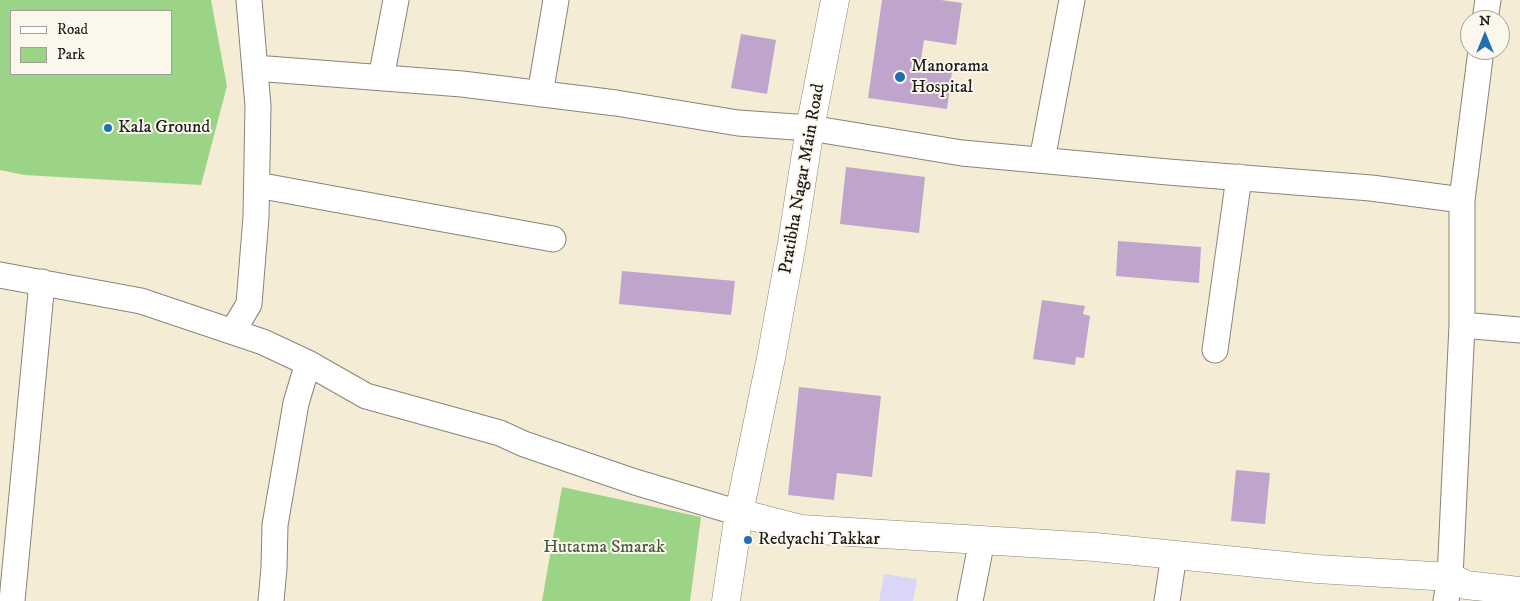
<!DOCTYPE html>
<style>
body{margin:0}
#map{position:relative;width:1520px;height:601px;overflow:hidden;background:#f5ecd6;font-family:"IM FELL DW Pica",serif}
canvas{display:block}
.legend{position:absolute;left:10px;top:10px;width:162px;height:65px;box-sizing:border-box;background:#fbf7ec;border:1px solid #a29f99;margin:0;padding:6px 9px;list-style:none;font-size:15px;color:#1c1c1c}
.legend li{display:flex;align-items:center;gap:10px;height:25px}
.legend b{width:25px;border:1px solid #a29f99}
.north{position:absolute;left:1460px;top:10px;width:50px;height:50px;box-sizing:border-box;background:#fbf7ec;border:1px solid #a29f99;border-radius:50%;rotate:0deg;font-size:14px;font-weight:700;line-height:20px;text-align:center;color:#1c1c1c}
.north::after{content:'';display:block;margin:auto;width:18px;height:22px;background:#1f6fb2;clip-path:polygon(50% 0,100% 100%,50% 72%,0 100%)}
</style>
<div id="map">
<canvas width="1520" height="601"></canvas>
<ul class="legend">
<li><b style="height:6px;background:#fff"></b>Road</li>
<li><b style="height:14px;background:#9bd487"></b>Park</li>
</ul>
<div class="north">N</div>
</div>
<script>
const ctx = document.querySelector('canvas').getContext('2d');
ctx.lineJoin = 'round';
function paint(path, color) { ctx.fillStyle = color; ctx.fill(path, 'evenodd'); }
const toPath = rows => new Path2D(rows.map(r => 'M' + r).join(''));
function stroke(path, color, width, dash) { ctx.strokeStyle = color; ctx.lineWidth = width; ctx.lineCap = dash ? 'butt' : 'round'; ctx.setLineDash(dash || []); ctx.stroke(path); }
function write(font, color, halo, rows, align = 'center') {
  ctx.font = font + ' "IM FELL DW Pica",serif'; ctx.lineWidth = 4; ctx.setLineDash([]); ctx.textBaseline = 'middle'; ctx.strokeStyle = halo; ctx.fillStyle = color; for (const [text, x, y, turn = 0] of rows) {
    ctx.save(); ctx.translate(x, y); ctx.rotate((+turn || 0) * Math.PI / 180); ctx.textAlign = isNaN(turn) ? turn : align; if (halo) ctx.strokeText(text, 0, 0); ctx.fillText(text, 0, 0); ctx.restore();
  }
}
paint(toPath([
 [884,574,917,579,913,601,879,601]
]), '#dad6f7');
paint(toPath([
 [0,0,211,0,227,86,201,185,24,175,0,170],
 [11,11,171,11,171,74,11,74],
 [562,487,701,517,690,601,542,601]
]), '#9bd487');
paint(toPath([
 [882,0,941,0,962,3,956,45,924,40,921,60,953,64,947,109,868,98],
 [741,34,776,40,767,94,731,88],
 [846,167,925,177,919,233,840,224],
 [1118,241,1201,247,1199,283,1116,276],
 [622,271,735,281,731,315,619,304],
 [1042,300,1085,306,1083,314,1090,316,1084,358,1076,357,1075,365,1033,359],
 [799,387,881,396,872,477,837,473,834,500,788,495],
 [1236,470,1270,473,1265,524,1231,521]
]), '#bfa4cc');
const minor = toPath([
 [1485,20,1488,0],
 [255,68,462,84,616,103,738,123,810,128,962,153,1168,172,1371,188,1462,200],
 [381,78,396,0],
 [540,94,556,0],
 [1042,160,1072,0],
 [257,185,553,239],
 [0,275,141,301,263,342,308,363,366,396,500,433,524,444,635,482,739,513],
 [1462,325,1520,330],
 [233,331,249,304,256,217,258,106,249,0],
 [1215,350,1239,177],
 [12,601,42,282],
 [271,601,274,568,275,525,296,403,308,363],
 [970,601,982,540],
 [1167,601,1174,555],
 [1446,601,1450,577,1462,325,1462,200,1481,50]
]);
const tertiary = toPath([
 [739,513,771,358,792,243,810,128,835,0],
 [726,601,739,513,801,529,1095,547,1317,569,1450,577,1466,585,1520,591]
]);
stroke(minor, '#888479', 27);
stroke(tertiary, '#888479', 29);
stroke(minor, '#fff', 25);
stroke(tertiary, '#fff', 28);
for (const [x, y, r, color] of [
 [900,77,6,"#1f6fb2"],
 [108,128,5,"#1f6fb2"],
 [748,540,5,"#1f6fb2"]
]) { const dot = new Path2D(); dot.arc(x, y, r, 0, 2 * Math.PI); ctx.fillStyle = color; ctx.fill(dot); stroke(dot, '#fbf7ec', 2); }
write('18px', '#1c1c1c', '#fbf7ec', [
 ["Manorama",911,67],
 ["Hospital",911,88],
 ["Kala Ground",118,128],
 ["Redyachi Takkar",758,540]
], 'left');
write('18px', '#1c1c1c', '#fbf7ec', [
 ["Pratibha Nagar Main Road",803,179,-80]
]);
write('18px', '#485c41', '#fbf7ec', [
 ["Hutatma Smarak",604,548]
]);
</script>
